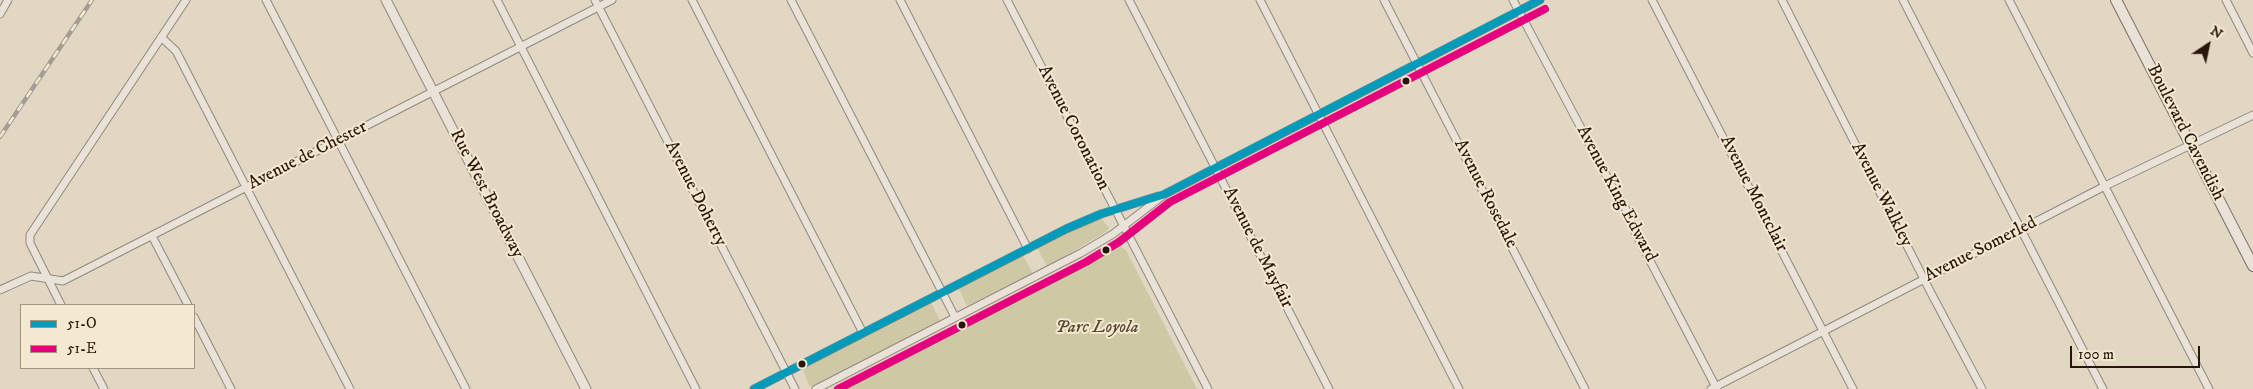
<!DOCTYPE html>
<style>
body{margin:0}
#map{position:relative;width:2253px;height:389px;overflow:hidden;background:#e2d7c3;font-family:"IM FELL DW Pica",serif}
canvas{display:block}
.legend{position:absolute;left:20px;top:304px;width:175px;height:65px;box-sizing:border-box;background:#f5e8d0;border:1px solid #a39481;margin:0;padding:6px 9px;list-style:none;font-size:15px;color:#29160a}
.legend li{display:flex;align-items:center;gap:10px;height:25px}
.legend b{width:25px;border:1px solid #a39481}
.north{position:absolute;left:2183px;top:20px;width:50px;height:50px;-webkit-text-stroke:4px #f5e8d0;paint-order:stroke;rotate:34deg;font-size:14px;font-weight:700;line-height:20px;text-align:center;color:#29160a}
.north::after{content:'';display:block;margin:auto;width:18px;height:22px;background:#29160a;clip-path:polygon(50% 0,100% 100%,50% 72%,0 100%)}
.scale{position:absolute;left:2070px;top:346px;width:130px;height:22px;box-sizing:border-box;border:2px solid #29160a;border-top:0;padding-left:6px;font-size:15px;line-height:18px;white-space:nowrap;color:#29160a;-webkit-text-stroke:4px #f5e8d0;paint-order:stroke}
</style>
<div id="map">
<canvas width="2253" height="389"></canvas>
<ul class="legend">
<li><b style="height:6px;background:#049aba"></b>51-O</li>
<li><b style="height:6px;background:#e5007d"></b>51-E</li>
</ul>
<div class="north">N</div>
<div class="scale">100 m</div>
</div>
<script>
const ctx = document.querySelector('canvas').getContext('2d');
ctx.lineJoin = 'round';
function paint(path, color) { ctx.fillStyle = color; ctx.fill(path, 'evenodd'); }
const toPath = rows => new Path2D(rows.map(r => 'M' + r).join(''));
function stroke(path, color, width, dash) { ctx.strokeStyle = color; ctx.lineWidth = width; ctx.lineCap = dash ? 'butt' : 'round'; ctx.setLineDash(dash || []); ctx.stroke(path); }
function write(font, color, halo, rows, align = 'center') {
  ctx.font = font + ' "IM FELL DW Pica",serif'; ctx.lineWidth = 4; ctx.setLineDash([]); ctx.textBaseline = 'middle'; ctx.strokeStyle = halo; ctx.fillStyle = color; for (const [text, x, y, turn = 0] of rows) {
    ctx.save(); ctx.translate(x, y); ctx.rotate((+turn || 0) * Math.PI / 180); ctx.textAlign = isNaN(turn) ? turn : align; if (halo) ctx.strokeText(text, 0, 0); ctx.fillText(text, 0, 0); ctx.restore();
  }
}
paint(toPath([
 [1102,219,1109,228,1107,231,1047,267,1037,247,1074,229],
 [1121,247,1126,250,1197,389,844,389,965,329,964,327],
 [1023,255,1033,274,967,306,959,289,960,287],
 [928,303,931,303,940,320,937,323,810,387,802,368]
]), '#cec9a4');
const minor = toPath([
 [266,0,466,389],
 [497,0,696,389],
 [595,0,795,389],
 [692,0,863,333],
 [791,0,955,317],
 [900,0,1028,249],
 [1007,0,1208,389],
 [1129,0,1329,389],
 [1260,0,1459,389],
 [1384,0,1585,389],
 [1513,0,1615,192,1627,211,1635,232,1717,389],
 [1652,0,1853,389],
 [1782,0,1930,291,1982,389],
 [1903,0,2103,389],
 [2009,0,2209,389],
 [2226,0,2253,53],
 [0,14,8,0],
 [161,37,176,51,350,389],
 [152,236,188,305],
 [0,290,31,276,63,281,612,0],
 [61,305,30,243,30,235,186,0],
 [194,317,231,389],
 [93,368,104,389],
 [754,389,1066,229,1101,214,1158,196],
 [816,389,1081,253,1113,234,1165,194,1540,0],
 [1711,389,2105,186,2253,115]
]);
const tertiary = toPath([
 [386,0,586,389]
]);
const secondary = toPath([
 [2116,0,2253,266]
]);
stroke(minor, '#91887c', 9);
stroke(tertiary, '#91887c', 11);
stroke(secondary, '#776e63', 12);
stroke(minor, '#e8e2d8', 7);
stroke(tertiary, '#e8e2d8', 9);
stroke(secondary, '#e8e2d8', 10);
const rail = toPath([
 [0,137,92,0]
]);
stroke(rail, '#a39d94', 4.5);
stroke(rail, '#f5e8d0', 2.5, [8]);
stroke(toPath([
 [754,389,1066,229,1101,214,1165,194,1540,0]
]), '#049aba', 8);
stroke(toPath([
 [838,389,1086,262,1119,242,1170,202,1545,9]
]), '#e5007d', 8);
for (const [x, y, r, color] of [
 [1406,81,4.5,"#29160a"],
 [1106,250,4.5,"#29160a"],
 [962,325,4.5,"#29160a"],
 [802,364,4.5,"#29160a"]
]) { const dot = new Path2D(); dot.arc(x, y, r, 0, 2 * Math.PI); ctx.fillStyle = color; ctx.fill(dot); stroke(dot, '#f5e8d0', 2); }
write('18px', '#29160a', '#f5e8d0', [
 ["Avenue Coronation",1073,128,63],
 ["Boulevard Cavendish",2185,133,63],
 ["Avenue de Chester",308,156,-27],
 ["Rue West Broadway",486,194,63],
 ["Avenue Doherty",695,194,63],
 ["Avenue Rosedale",1485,194,63],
 ["Avenue King Edward",1616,194,62],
 ["Avenue Montclair",1753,194,63],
 ["Avenue Walkley",1881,195,63],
 ["Avenue de Mayfair",1257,248,63],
 ["Avenue Somerled",1981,250,-27]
]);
write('italic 18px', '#564831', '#f5e8d0', [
 ["Parc Loyola",1097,328]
]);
</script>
